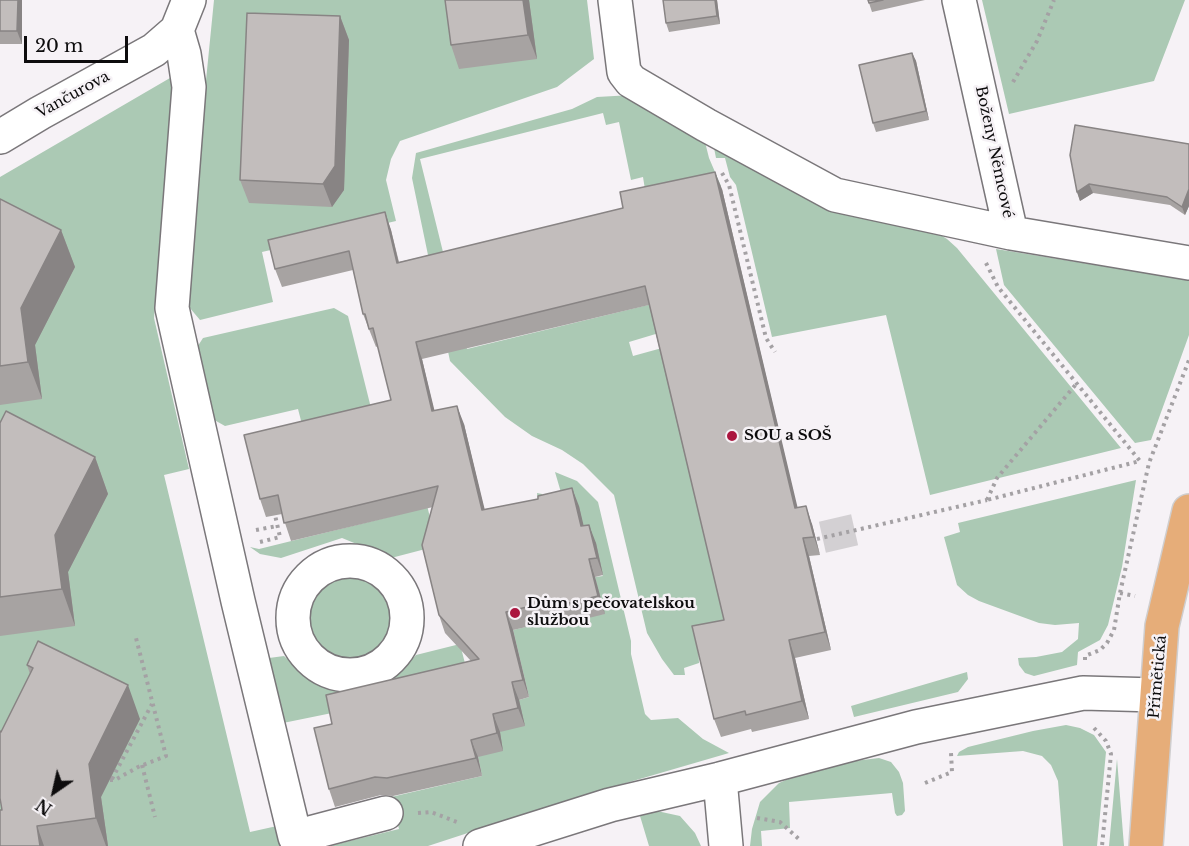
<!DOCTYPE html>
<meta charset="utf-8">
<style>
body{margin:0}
#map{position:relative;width:1189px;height:846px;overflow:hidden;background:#f6f2f6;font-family:"Libre Baskerville",serif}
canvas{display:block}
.north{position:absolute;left:24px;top:762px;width:60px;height:60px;-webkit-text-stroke:4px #f6f2f6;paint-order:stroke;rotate:214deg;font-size:16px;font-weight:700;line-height:24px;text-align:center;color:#0d0c0d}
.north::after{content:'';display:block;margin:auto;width:21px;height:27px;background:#0d0c0d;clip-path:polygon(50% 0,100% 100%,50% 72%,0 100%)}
.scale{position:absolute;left:24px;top:36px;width:104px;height:27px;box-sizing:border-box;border:3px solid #0d0c0d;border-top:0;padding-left:8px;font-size:18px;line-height:21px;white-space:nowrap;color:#0d0c0d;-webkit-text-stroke:4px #f6f2f6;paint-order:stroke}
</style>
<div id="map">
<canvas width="1189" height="846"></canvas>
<div class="north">N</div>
<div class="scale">20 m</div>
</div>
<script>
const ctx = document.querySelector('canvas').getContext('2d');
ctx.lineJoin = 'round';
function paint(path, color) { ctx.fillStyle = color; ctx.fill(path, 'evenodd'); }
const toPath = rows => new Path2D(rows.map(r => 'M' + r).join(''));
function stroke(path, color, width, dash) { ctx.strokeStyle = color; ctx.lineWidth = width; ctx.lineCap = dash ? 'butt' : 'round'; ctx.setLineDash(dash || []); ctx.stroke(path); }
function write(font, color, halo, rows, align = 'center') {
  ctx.font = font + ' "Libre Baskerville",serif'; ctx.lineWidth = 5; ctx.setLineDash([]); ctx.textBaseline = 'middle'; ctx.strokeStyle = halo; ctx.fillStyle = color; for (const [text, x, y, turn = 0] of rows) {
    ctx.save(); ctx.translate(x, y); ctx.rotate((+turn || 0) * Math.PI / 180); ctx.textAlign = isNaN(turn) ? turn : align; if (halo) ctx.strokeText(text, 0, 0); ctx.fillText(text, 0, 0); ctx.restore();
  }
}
paint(toPath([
 [214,0,587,0,594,59,557,87,400,141,391,159,386,180,396,221,262,252,273,302,200,320,184,301],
 [982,0,1185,0,1154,81,1009,114],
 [170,78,172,89,154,318,189,469,164,475,250,832,277,826,282,846,0,846,0,177],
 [632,95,703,134,709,158,721,186,647,202,643,177,631,180,619,122,606,125,603,113,420,159,467,349,652,304,659,333,629,342,633,356,662,348,730,638,698,644,699,663,684,668,685,675,674,675,662,659,647,633,614,495,583,464,562,450,532,436,505,417,450,361,412,178,416,153,572,109,597,97],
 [712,138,936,232,947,239,957,248,1121,448,930,495,886,315,772,337,736,185,730,177,725,158,716,158],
 [996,249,1189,280,1189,335,1151,440,1135,443,1004,285],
 [334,308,348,316,375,424,306,440,298,409,225,426,209,417,194,352,203,338],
 [555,472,577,481,598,502,631,641,631,654,645,714,651,720,678,718,703,739,729,753,578,797,428,846,329,846,399,829,391,797,482,776,478,757,500,732,519,700,529,697,513,630,567,617,604,614,595,577,603,576,538,502,537,493,542,494,544,501,562,496],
 [1136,480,1122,567,1108,625,1100,640,1078,652,1077,665,1034,676,1025,673,1019,665,1018,658,1036,657,1062,652,1078,639,1079,623,1055,625,1039,623,979,601,968,595,957,585,944,537,960,532,958,523],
 [423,489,437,546,391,558,342,538,281,558,260,554,250,547,259,549,401,514],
 '310 619a42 42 0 1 1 84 0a42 42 0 1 1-84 0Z',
 [460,644,475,702,332,713,283,723,269,658,284,656,306,676,328,688,359,692,394,678,416,655],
 [967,672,968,679,958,692,854,717,851,706],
 [1066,725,1080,728,1094,735,1106,752,1097,846,1063,846,1058,781,1051,765,1042,756,1023,751,957,756,959,752,968,747,1033,731],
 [879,758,891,762,899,772,903,783,905,811,902,815,897,816,895,813,892,793,789,802,790,828,761,831,762,846,750,846,752,829,760,802,779,783,795,776,846,762],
 [1117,759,1124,846,1109,846],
 [657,811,680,816,695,833,701,846,649,846,640,816]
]), '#abc9b4');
stroke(toPath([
 [835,518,842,549]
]), '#d3d0d3', 33, [33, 16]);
const minor = toPath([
 [615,0,624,72,631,81,706,125,835,195,1011,233,1189,263],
 [959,0,1011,233],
 [177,30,184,54,189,87,172,308,238,601,295,837,386,813],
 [0,137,40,113,154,50,177,30,189,0],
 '293 618a57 57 0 1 1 114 0a57 57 0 1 1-114 0Z',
 [720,779,726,846],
 [480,846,610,805,720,779,916,727,1083,693,1156,695]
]);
const major = toPath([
 [1146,846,1162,626,1189,511]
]);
stroke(minor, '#7a777a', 36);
stroke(major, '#cfcecf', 36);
stroke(toPath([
 [1013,82,1037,41,1054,0],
 [722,173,729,185,766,338,775,352],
 [986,263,998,287,1140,461,987,500],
 [987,500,997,478,1077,383],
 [256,530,277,526],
 [260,542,280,537,275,515],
 [1120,593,1135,596],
 [1085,660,1085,656,1100,650,1107,643,1114,630,1120,593,1149,463,1189,360],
 [1094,728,1106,741,1111,754,1102,846],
 [142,765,155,817],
 [112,779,152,704],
 [110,780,115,780,138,767,166,756,135,634],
 [925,783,952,772,951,753],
 [418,813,431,812,457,822],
 [757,818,780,822,800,840]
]), '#a4a1a4', 4, [3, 4.5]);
stroke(minor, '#fff', 33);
stroke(major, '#e6ad79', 33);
stroke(toPath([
 [817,539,987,500]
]), '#a4a1a4', 4, [3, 4.5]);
paint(toPath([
 [0,0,22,0,22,44,0,44],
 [529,0,537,59,459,69,451,45],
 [717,0,720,24,669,32,666,23],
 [868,0,925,0,872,12],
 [340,16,349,40,344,190,332,207,249,203,240,180],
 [912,53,916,61,929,120,876,132,873,123],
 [1189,144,1189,206,1185,215,1170,205,1093,193,1080,201,1077,192,1070,155],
 [722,189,797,508,812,524,820,555,809,556,831,650,795,658,809,719,752,732,751,729,721,737,714,719,724,620,649,305,422,359,434,411,464,424,484,509,579,506,583,526,596,543,603,575,595,577,605,614,568,623,566,618,513,630,529,697,519,700,525,726,500,732,503,751,478,757,482,776,393,796,381,795,335,807,329,789,332,724,471,661,445,633,439,615,433,507,291,541,282,514,266,517,260,499,391,400,378,346,376,347,363,314,353,270,282,287,275,269,385,212,391,230,399,262],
 [0,199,61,230,75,267,35,345,42,399,0,405],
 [0,423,95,457,108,494,68,572,75,626,0,636],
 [27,665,140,719,101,797,108,846,0,846,2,810,1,732,30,674]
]), '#a7a3a2');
paint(toPath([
 [18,0,22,0,22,44,17,31],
 [523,0,529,0,537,59,528,35],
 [715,0,717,0,720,24,717,16],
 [340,16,349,40,344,190,332,207,323,184],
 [912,53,916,61,929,120,926,111],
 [715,172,722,189,802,526,795,508],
 [1089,184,1093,193,1080,201,1077,192],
 [1189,189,1189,206,1185,215,1182,207],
 [385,212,391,230,403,281,397,263],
 [61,230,75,267,35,345,42,399,28,362,21,308],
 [416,342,422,359,439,429,432,411],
 [457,406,464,424,489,527,482,510],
 [95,457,108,494,68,572,75,626,62,589,55,535],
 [572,488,579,506,588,544,581,526],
 [806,506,812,524,820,555,814,537],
 [589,525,596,543,603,575,597,558],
 [803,538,809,556,831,650,825,632],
 [589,559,595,577,605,614,598,596],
 [506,612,513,630,529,697,523,680],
 [789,640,795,658,809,719,802,701],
 [512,682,519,700,525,726,518,708],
 [128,685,140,719,101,797,108,846,106,846,96,818,89,764],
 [493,714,500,732,503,751,497,733],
 [471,740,478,757,482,776,476,758],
 [37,826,44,846,40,846]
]), '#888484');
const building = toPath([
 [0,0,18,0,17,31,0,31,0,0],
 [445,0,523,0,528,35,451,45,445,0],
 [663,0,715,0,717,16,666,23,663,0],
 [868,0,883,0,869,3,868,0],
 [247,13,340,16,335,166,323,184,240,180,247,13],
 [912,53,926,111,873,123,859,65,912,53],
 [1075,125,1189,144,1189,189,1182,207,1167,197,1089,184,1077,192,1070,155,1075,125],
 [715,172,795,508,806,506,814,537,803,538,825,632,789,640,802,701,746,715,745,711,714,719,692,626,724,620,645,286,416,342,432,411,457,406,482,510,538,499,538,496,572,488,581,526,589,525,597,558,589,559,598,596,561,605,560,599,506,612,523,680,512,682,518,708,493,714,497,733,471,740,476,758,387,778,375,777,329,789,314,728,332,724,326,695,479,659,439,615,422,545,438,486,284,523,278,495,260,499,244,435,391,400,373,328,369,329,365,314,363,314,349,251,275,269,268,240,385,212,397,263,623,208,620,192,715,172],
 [0,199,61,230,21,308,28,362,0,366,0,199],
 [6,411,95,457,55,535,62,589,0,597,0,423,6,411],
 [38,641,128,685,89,764,96,818,37,826,40,846,0,846,0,810,2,810,0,798,0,731,1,732,33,668,27,665,38,641]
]);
paint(building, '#c2bdbc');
stroke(building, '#888484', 1.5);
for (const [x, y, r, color] of [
 [732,436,6,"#ab163f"],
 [515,613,6,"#ab163f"]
]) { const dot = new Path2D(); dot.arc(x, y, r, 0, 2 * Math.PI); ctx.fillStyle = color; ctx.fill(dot); stroke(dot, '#f6f2f6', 2); }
write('15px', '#0d0c0d', '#f6f2f6', [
 ["Vančurova",73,95,-29],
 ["Boženy Němcové",994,152,78],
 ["Přímětická",1158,677,-85]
]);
write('bold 15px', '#0d0c0d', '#f6f2f6', [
 ["SOU a SOŠ",744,436],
 ["Dům s pečovatelskou",527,604],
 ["službou",527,621]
], 'left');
</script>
